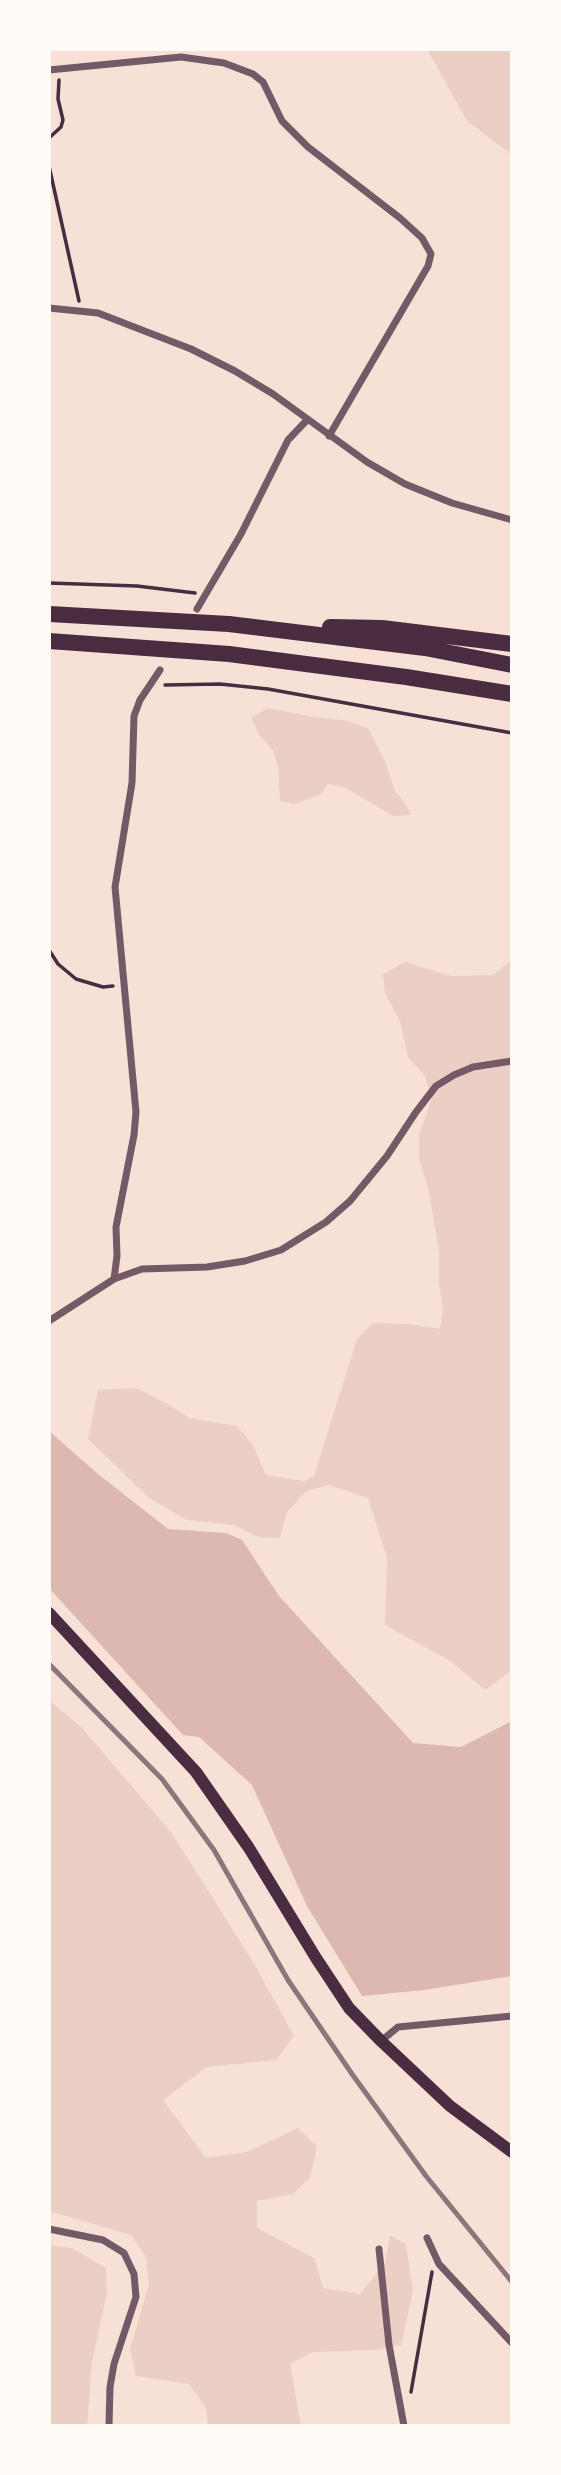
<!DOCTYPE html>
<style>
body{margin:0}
#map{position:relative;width:561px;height:2475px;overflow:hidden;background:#f7e1d7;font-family:"Sofia Sans Condensed",sans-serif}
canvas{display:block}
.frame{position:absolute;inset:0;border:51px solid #fffaf5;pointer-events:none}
</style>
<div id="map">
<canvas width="561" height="2475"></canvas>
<div class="frame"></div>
</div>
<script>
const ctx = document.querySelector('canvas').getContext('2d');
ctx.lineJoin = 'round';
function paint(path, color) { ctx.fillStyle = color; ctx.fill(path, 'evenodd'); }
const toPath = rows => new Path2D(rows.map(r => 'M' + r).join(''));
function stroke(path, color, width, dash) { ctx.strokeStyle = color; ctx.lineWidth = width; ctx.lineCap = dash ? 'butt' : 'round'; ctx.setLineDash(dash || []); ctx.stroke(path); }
paint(toPath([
 [427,49,512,49,512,155,467,121],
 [268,708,314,717,344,720,368,728,385,761,395,791,405,803,411,815,393,816,346,788,328,784,321,794,294,804,280,801,278,768,274,752,259,734,251,718],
 [512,960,512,1670,485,1690,452,1662,385,1625,387,1558,368,1498,329,1485,307,1491,287,1512,280,1538,258,1537,234,1525,187,1520,149,1498,88,1439,98,1390,137,1388,171,1406,189,1418,237,1426,253,1445,266,1475,304,1481,314,1476,357,1339,373,1323,410,1324,440,1329,443,1309,439,1284,439,1252,429,1191,419,1159,419,1135,432,1098,425,1076,408,1057,400,1021,385,993,383,974,405,962,451,976,493,975],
 [49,1700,82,1728,171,1832,255,1965,294,2036,276,2060,207,2067,163,2100,206,2158,247,2152,298,2128,317,2147,310,2178,293,2194,257,2201,257,2228,314,2258,323,2288,360,2294,385,2263,390,2235,406,2244,413,2291,401,2345,374,2350,313,2352,290,2364,301,2426,208,2426,206,2408,189,2384,136,2376,130,2349,149,2284,146,2257,131,2235,49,2211],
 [49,2245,72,2248,106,2268,107,2293,92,2362,87,2426,49,2426]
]), '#ebcfc5');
paint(toPath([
 [49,1431,98,1474,168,1529,226,1533,242,1540,279,1596,413,1743,461,1747,512,1721,512,1976,424,1990,362,1996,307,1906,252,1785,199,1737,183,1735,49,1588]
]), '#dcb8b0');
stroke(toPath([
 [49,138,61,127,63,120,58,99,59,80],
 [49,166,79,301],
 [49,583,137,586,195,593],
 [165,685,220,684,268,689,512,733],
 [49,950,58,964,76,979,103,987,113,986],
 [411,2392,432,2272]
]), '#4a2c40', 3.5);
stroke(toPath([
 [49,70,181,57,224,63,253,74,263,82,282,121,308,147,400,218,422,238,431,254,428,266,329,436],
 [49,308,98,313,191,349,235,371,273,394,367,462,405,484,452,503,512,520],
 [197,609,241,534,288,440,307,420],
 [114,1279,117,1256,116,1227,134,1135,136,1112,115,887,132,783,134,716,140,700,160,670],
 [49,1321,114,1279,142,1269,207,1267,245,1261,281,1250,326,1222,350,1201,387,1156,416,1112,436,1086,454,1075,473,1067,512,1061],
 [381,2041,398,2027,512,2016],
 [49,2229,103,2240,124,2253,134,2274,136,2297,114,2364,110,2387,109,2426],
 [427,2238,439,2264,512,2343],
 [379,2249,389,2345,404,2426]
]), '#755966', 7);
stroke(toPath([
 [49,1613,196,1772,249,1848,316,1958,349,2008,381,2041,450,2106,512,2152]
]), '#4a2c40', 12);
stroke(toPath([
 [49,614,229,624,425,648,512,665],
 [330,627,382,628,512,644],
 [49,641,229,654,406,677,512,694]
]), '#4a2c40', 16);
stroke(toPath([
 [49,1664,162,1779,214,1850,288,1980,352,2074,426,2176,512,2282]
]), '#8f747c', 5);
</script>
